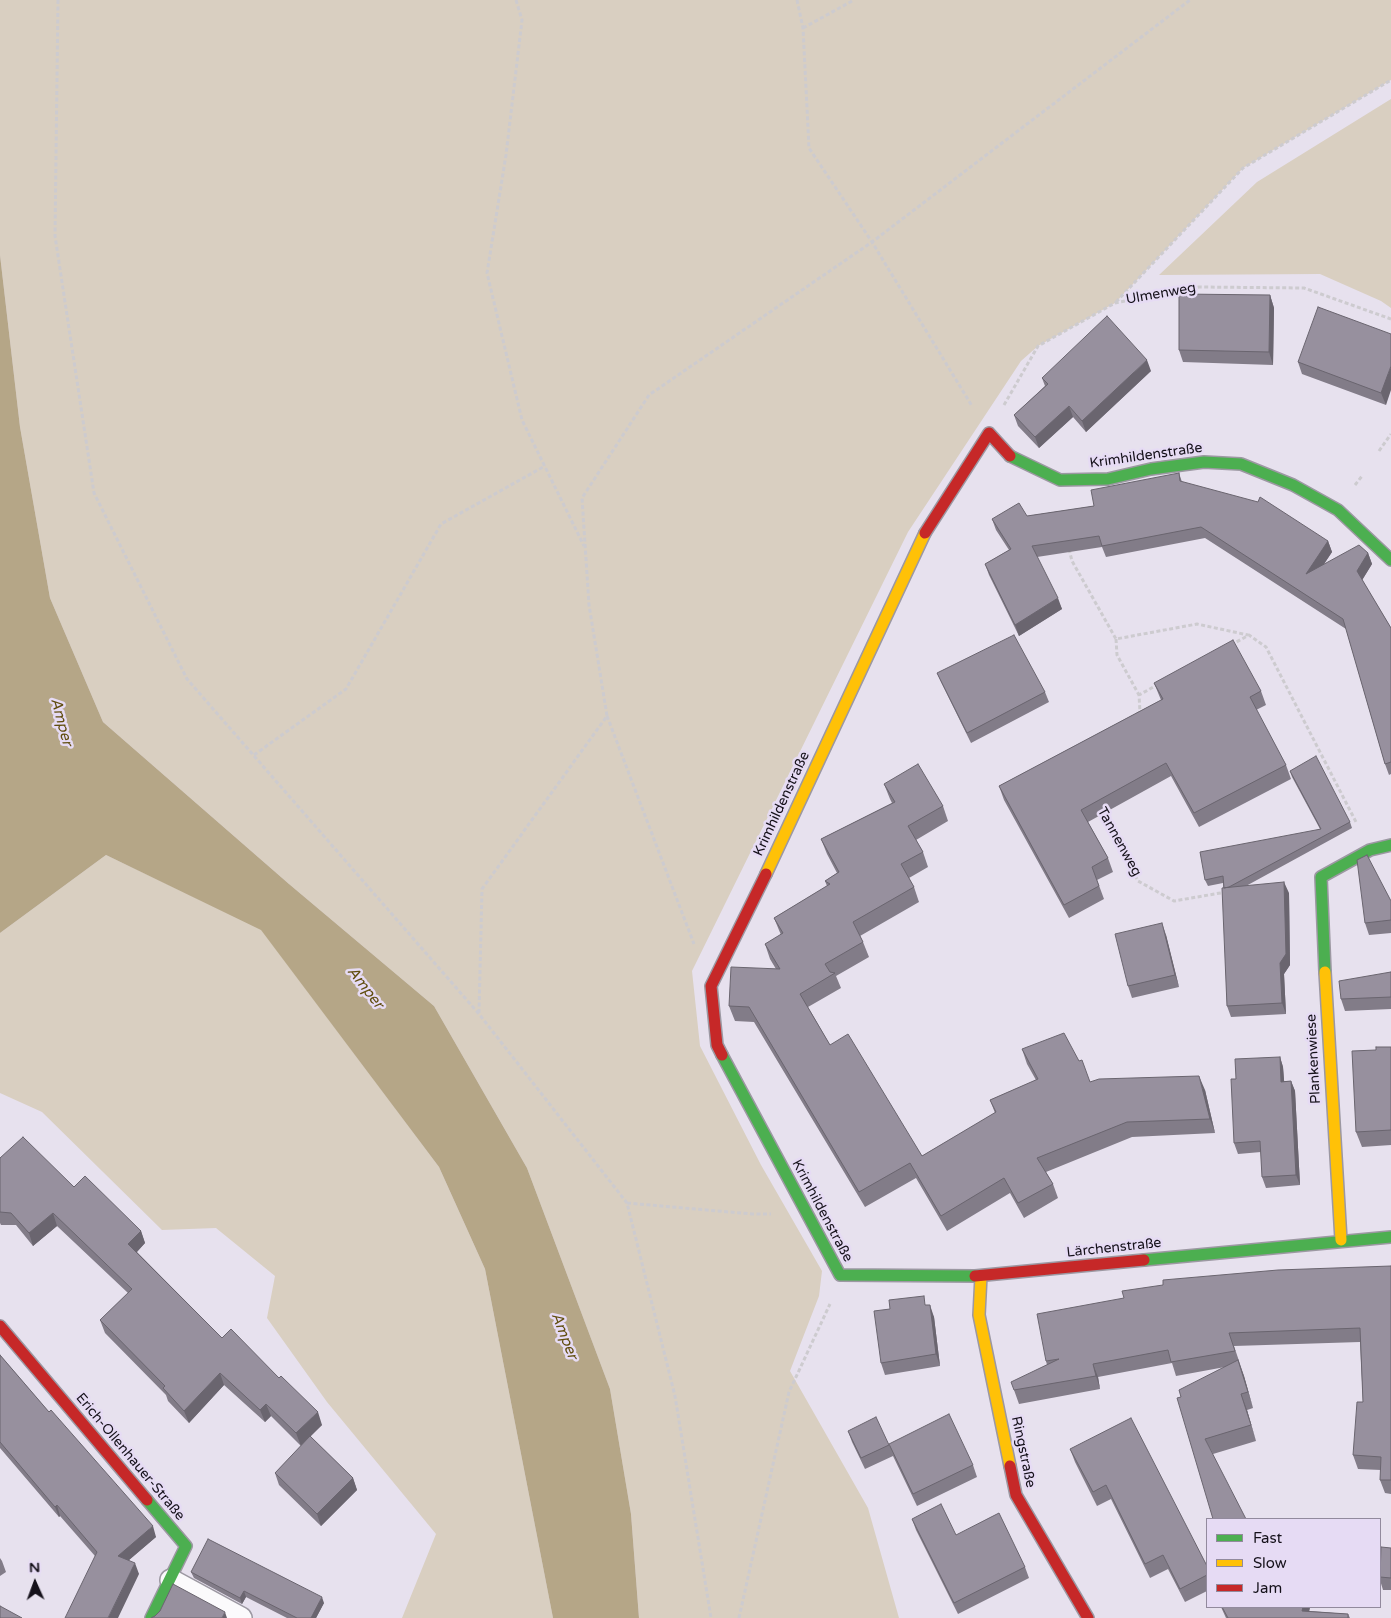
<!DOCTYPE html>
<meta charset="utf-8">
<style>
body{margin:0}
#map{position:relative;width:1391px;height:1618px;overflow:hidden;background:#e7e1ee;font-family:"Varela Round",sans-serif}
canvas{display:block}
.legend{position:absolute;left:1206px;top:1518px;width:175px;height:90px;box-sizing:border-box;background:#e6dbf4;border:1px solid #928a9d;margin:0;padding:6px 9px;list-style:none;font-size:15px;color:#15111a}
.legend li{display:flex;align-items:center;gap:10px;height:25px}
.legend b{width:25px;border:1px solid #928a9d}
.north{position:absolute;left:10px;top:1558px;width:50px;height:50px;-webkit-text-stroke:4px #e6dbf4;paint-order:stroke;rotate:358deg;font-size:14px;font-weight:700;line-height:20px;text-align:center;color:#15111a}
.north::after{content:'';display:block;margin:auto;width:18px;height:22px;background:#15111a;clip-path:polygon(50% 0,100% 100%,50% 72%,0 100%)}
</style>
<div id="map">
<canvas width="1391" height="1618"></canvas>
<ul class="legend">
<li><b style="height:6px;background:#4caf50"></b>Fast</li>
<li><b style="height:6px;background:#ffc107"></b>Slow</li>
<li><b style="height:6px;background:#c62828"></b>Jam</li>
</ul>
<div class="north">N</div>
</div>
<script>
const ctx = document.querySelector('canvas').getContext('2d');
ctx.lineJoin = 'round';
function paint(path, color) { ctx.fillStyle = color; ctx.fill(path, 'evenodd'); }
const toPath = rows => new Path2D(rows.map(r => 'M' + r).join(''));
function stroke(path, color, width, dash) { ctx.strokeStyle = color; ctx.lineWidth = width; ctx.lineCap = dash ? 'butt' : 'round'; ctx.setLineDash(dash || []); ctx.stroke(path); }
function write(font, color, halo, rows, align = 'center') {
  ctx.font = font + ' "Varela Round",sans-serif'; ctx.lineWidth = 5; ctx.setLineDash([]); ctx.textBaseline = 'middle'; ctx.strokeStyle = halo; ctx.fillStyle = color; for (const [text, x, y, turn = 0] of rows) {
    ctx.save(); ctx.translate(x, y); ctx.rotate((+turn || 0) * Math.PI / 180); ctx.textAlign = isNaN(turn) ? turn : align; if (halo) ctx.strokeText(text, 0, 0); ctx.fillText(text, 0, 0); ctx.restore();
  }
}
paint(toPath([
 [0,0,1391,0,1391,80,1243,168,1115,303,1038,346,1021,361,908,532,692,971,700,1046,761,1165,822,1271,819,1296,790,1371,868,1508,899,1618,639,1618,631,1514,610,1389,527,1168,434,1006,289,884,103,722,50,598,20,427,0,255],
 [1391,99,1391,308,1381,301,1320,274,1159,275,1257,182],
 [106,855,261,929,439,1167,485,1269,553,1618,402,1618,436,1534,327,1402,267,1318,275,1276,216,1228,162,1230,42,1112,0,1093,0,933]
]), '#d9cfc1');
paint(toPath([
 [0,255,20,427,50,598,103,722,289,884,434,1006,527,1168,610,1389,631,1514,639,1618,553,1618,485,1269,439,1167,261,930,106,855,0,933]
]), '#b5a687');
const lane = toPath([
 [171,1580,241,1618]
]);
const fast = toPath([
 [1010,456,1060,480,1108,479,1151,469,1204,462,1241,464,1293,485,1338,510,1391,560],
 [1325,972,1321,877,1370,850,1391,845],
 [722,1055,840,1275,975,1276],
 [1144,1260,1391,1237],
 [147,1500,186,1546,151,1618]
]);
const slow = toPath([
 [766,874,925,533],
 [1325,972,1341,1240],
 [981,1276,979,1315,1010,1466]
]);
const jam = toPath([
 [925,533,989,433,1010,456],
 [722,1055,717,1045,711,986,766,874],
 [975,1276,1144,1260],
 [0,1326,147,1500],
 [1010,1466,1016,1495,1088,1618]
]);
stroke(lane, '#9c98a2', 24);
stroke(fast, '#9c98a2', 14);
stroke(slow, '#9c98a2', 14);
stroke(jam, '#9c98a2', 14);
stroke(toPath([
 [58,0,55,236,94,493,187,679,479,1014,627,1203,675,1396,711,1618],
 [516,0,522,20,506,155,487,273,522,420,584,546],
 [797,0,803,28,809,148,872,242,972,406],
 [803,28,854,0],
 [1116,302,1243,168,1391,80],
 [1004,405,1038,346,1115,303,1199,287,1304,288,1391,319],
 [1379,451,1391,434],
 [1355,485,1362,476],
 [1069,549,1072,561,1116,639,1197,624,1248,635],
 [1116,639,1117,655,1139,695],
 [1231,645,1249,635,1266,647,1356,822],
 [1137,714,1140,712,1139,695,1157,685],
 [607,716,694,944],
 [254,755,346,689,441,524,545,466],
 [1102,812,1138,881,1174,901,1226,892],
 [479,1013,482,889,607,716,589,605,582,498,649,395,872,242,1190,0],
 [627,1203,752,1214,771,1214],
 [739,1618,789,1392,830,1304]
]), '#cdcbcf', 3, [4, 2.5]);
stroke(lane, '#fbfafc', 21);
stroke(fast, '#4caf50', 11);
stroke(slow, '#ffc107', 11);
stroke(jam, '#c62828', 11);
paint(toPath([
 [1270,295,1274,308,1273,365,1183,362,1179,350],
 [1391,334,1386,405,1302,374,1298,362],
 [1151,371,1086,432,1073,417,1039,448,1018,426,1014,415,1045,386,1042,378],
 [1179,473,1182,482,1328,541,1332,552,1324,564,1368,553,1372,564,1362,580,1391,628,1391,774,1389,775,1385,764,1346,629,1205,538,1106,557,1102,547,1037,557,1062,609,1019,636,989,575,985,564,1009,550,996,530,992,519,1027,516,1094,506],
 [937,673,1045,692,1049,702,971,743,941,682],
 [1154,683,1261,691,1266,705,1256,710,1286,765,1291,779,1199,827,1171,776,1088,822,1108,858,1113,872,1097,880,1104,899,1069,918,1004,800,999,786,1161,700],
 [1290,771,1350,822,1352,828,1246,886,1289,893,1290,965,1284,974,1286,1014,1231,1017,1227,1006,1223,883,1208,886,1205,880,1320,829,1292,777],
 [884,784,943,806,948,821,916,840,923,852,928,867,909,878,914,887,919,902,860,936,863,942,869,957,836,976,841,988,808,1007,830,1045,922,1156,995,1113,990,1100,1036,1080,1027,1064,1022,1049,1090,1082,1205,1090,1215,1133,1132,1137,1046,1172,1053,1184,1058,1198,1024,1218,1010,1193,947,1231,916,1178,865,1207,754,1022,735,1021,729,1006,776,969,770,959,765,944,781,935,774,918,827,886,825,881,837,873,827,854,821,839,892,803,890,799],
 [1391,901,1391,933,1369,935,1365,923],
 [1166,935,1179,987,1132,998,1128,986],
 [1391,972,1391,1009,1345,1011,1341,999],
 [1391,1047,1391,1145,1362,1147,1356,1132,1376,1050],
 [1280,1057,1283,1067,1284,1081,1291,1081,1295,1091,1300,1185,1266,1188,1262,1177,1261,1152,1238,1154,1234,1143,1236,1079],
 [0,1158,74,1187,141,1231,145,1243,137,1252,222,1338,322,1425,310,1436,353,1478,357,1490,321,1526,279,1485,275,1473,301,1446,271,1416,265,1422,224,1385,189,1423,168,1401,166,1395,105,1333,100,1320,128,1293,57,1226,33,1246,16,1225,1,1225,0,1223],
 [1391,1266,1391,1494,1385,1493,1380,1480,1381,1470,1358,1469,1353,1455,1363,1402,1360,1342,1234,1346,1244,1376,1253,1408,1247,1410,1256,1441,1213,1454,1181,1397,1225,1367,1176,1376,1172,1363,1098,1377,1100,1389,1019,1404,1014,1390,1047,1365,1046,1361],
 [927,1305,934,1317,940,1366,885,1375,881,1363],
 [0,1355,156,1537,129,1560,139,1574,95,1556,60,1516,59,1517,0,1448],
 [848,1431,889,1445,973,1465,977,1477,917,1506,893,1456,865,1469,852,1442],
 [1070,1449,1207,1566,1207,1591,1185,1602,1168,1569,1150,1578,1111,1499,1097,1506,1075,1462],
 [912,1519,956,1535,1025,1567,1029,1578,958,1614,916,1530],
 [1391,1548,1391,1590,1383,1590,1380,1580,1380,1567],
 [0,1558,2,1561,6,1572,0,1576],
 [191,1572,324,1603,316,1618,287,1618,246,1597,242,1604,194,1578],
 [1221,1607,1310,1607,1309,1611,1348,1614,1350,1618,1226,1618]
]), '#827c88');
paint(toPath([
 [1270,295,1274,308,1273,365,1269,352],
 [1147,360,1151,371,1086,432,1082,421],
 [1391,366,1391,390,1386,405,1381,393],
 [1069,406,1073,417,1039,448,1035,437],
 [1328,541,1332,552,1310,585,1306,574],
 [1368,553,1372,564,1361,582,1357,571],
 [1058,598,1062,609,1019,636,1015,625],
 [1284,882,1289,893,1290,965,1284,974,1286,1014,1282,1003,1280,963],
 [1162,923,1166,935,1179,987,1175,975],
 [1280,1057,1283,1067,1285,1092,1281,1082],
 [1199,1076,1205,1090,1215,1133,1210,1119],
 [1291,1081,1295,1091,1300,1185,1296,1175],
 [53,1213,57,1226,33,1246,29,1233],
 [141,1231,145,1243,133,1256,128,1244],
 [930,1305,934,1317,940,1366,936,1354],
 [1238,1360,1244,1376,1253,1408],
 [1093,1364,1098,1377,1100,1389,1096,1376],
 [220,1373,224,1385,189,1423,184,1411],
 [1241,1394,1247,1410,1256,1441,1251,1425],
 [266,1404,271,1416,265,1422,260,1410],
 [318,1412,322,1425,301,1446,296,1433],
 [353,1478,357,1490,321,1526,317,1514],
 [57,1505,60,1516,59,1517,55,1507],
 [153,1526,156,1537,122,1566,118,1556],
 [135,1563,139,1574,118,1618,108,1618],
 [244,1591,246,1597,242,1604,240,1598],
 [322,1597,324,1603,316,1618,311,1618],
 [1303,1607,1310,1607,1308,1618,1302,1611],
 [225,1612,227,1618,222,1618]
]), '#6a656f');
const building = toPath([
 [1179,294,1270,295,1269,352,1179,350,1179,294],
 [1318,307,1391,334,1391,366,1381,393,1298,362,1318,307],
 [1107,316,1147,360,1082,421,1069,406,1035,437,1014,415,1048,384,1042,378,1107,316],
 [1179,473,1180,481,1258,502,1260,497,1328,541,1306,574,1359,545,1368,553,1357,571,1391,628,1391,762,1385,764,1343,619,1201,527,1102,546,1099,536,1032,546,1058,598,1015,625,985,564,1011,549,992,519,1019,503,1027,516,1094,506,1091,490,1179,473],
 [1014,635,1045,692,967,733,937,673,1014,635],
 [1233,640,1261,691,1250,697,1286,765,1194,813,1166,763,1081,810,1108,858,1092,867,1099,886,1064,905,999,786,1163,699,1154,683,1233,640],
 [1316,756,1350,822,1229,887,1224,888,1223,876,1205,880,1200,852,1321,829,1290,771,1316,756],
 [918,764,943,806,908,826,923,852,901,864,914,887,853,922,863,942,825,964,830,972,835,973,800,994,830,1045,848,1034,922,1156,996,1112,990,1100,1038,1079,1022,1049,1064,1033,1079,1061,1082,1060,1090,1082,1099,1079,1199,1076,1210,1119,1127,1122,1037,1158,1053,1184,1018,1203,1004,1178,941,1216,910,1163,859,1192,749,1007,729,1006,731,967,780,969,765,944,783,933,774,918,830,884,825,881,839,872,821,839,895,802,884,784,918,764],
 [1367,855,1391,901,1391,920,1365,923,1357,860,1367,855],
 [1284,882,1286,954,1280,963,1282,1003,1227,1006,1222,888,1284,882],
 [1162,923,1175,975,1128,986,1115,934,1162,923],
 [1391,972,1391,997,1341,999,1339,981,1391,972],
 [1376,1047,1391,1047,1391,1130,1356,1132,1352,1051,1376,1050,1376,1047],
 [1280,1057,1281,1082,1291,1081,1296,1175,1262,1177,1260,1141,1234,1143,1231,1079,1236,1079,1235,1059,1280,1057],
 [23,1137,74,1187,85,1176,141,1231,128,1244,222,1338,231,1329,279,1378,281,1376,318,1412,296,1433,266,1404,260,1410,220,1373,184,1411,163,1388,165,1386,100,1320,132,1289,53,1213,29,1233,11,1213,0,1212,0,1158,23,1137],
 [1391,1266,1391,1480,1380,1480,1381,1457,1353,1455,1357,1402,1363,1402,1360,1328,1229,1333,1235,1351,1171,1362,1168,1350,1093,1364,1096,1376,1014,1390,1011,1382,1059,1359,1046,1361,1037,1314,1124,1298,1122,1291,1163,1285,1163,1280,1278,1270,1391,1266],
 [924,1296,925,1305,930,1305,936,1354,881,1363,874,1311,890,1309,889,1300,924,1296],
 [0,1355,49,1412,51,1410,153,1526,118,1556,135,1563,108,1618,65,1618,97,1552,57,1505,55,1507,0,1442,0,1355],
 [1238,1360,1248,1392,1241,1394,1251,1425,1205,1439,1246,1519,1213,1519,1177,1398,1181,1397,1179,1390,1238,1360],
 [949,1414,973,1465,913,1494,889,1444,949,1414],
 [876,1417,889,1445,861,1458,848,1431,876,1417],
 [1131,1418,1207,1566,1207,1576,1207,1575,1180,1589,1163,1555,1145,1564,1106,1485,1093,1492,1070,1449,1131,1418],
 [310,1436,353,1478,317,1514,275,1473,310,1436],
 [941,1504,956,1535,999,1513,1025,1567,954,1603,912,1519,941,1504],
 [208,1539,322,1597,311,1618,297,1618,244,1591,240,1598,191,1572,208,1539],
 [1381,1547,1391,1548,1391,1578,1380,1577,1381,1547],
 [173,1584,225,1612,222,1618,151,1618,155,1616,160,1611,173,1584],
 [0,1606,22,1618,0,1618,0,1606],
 [1222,1607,1303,1607,1302,1611,1348,1614,1348,1618,1228,1618,1222,1607]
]);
paint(building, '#97909e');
stroke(building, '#6a656f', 1);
write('14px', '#15111a', '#e6dbf4', [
 ["Ulmenweg",1161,294,-10],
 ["Krimhildenstraße",1146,456,-8],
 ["Krimhildenstraße",782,804,-65],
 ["Tannenweg",1119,842,61],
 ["Plankenwiese",1314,1059,-93],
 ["Krimhildenstraße",822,1211,62],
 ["Lärchenstraße",1114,1248,-6],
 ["Ringstraße",1023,1452,78],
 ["Erich-Ollenhauer-Straße",130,1457,50]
]);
write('italic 15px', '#604d0e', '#e6dbf4', [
 ["Amper",61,722,75],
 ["Amper",365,988,52],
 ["Amper",564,1336,69]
]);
</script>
